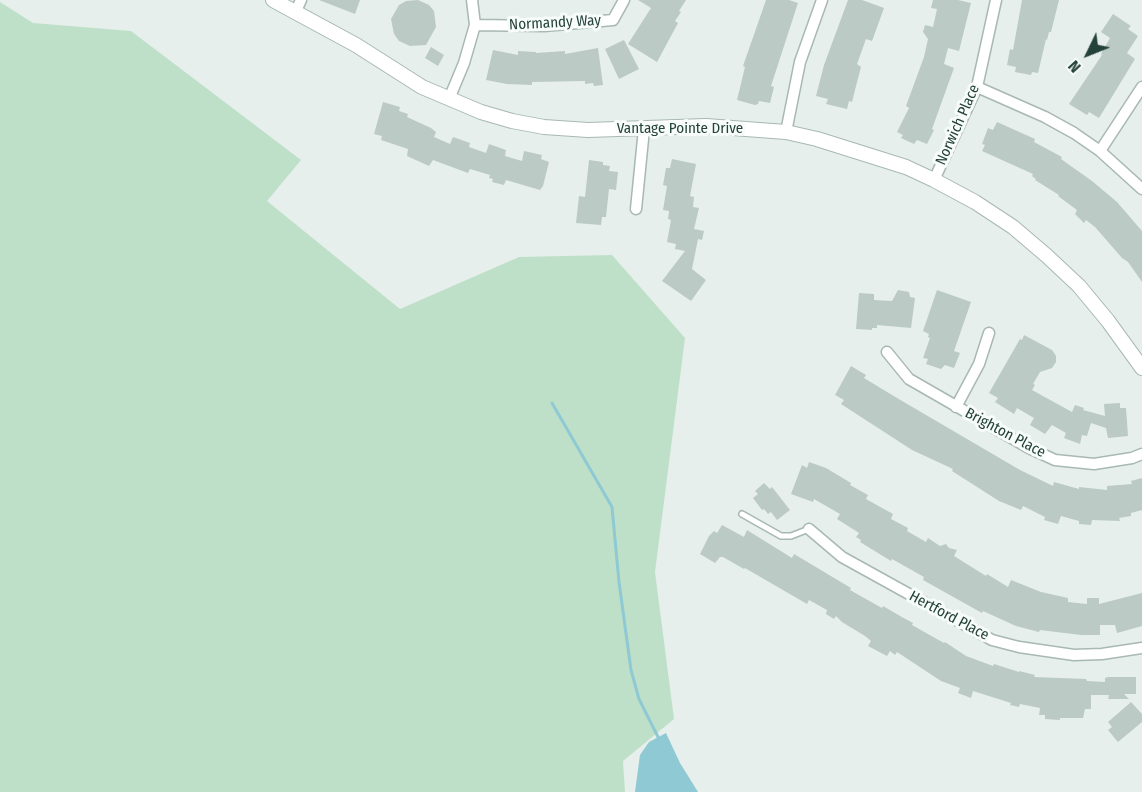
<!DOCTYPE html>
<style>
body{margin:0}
#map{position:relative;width:1142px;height:792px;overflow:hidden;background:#e6efeb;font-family:"Fira Sans Condensed",sans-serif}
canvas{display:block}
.north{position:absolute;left:1058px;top:24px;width:60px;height:60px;-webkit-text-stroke:4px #f7fbf9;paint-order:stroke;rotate:227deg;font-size:16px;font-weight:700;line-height:24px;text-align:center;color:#24423a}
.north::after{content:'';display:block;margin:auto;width:21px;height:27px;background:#24423a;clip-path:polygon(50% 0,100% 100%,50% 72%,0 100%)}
</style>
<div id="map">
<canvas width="1142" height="792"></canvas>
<div class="north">N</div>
</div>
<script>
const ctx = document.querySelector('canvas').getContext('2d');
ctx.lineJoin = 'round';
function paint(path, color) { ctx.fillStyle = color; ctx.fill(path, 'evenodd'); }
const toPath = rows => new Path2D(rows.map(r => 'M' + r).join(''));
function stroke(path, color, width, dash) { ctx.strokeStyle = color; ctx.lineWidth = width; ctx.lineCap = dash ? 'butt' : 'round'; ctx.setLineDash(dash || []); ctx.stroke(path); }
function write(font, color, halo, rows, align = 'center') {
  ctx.font = font + ' "Fira Sans Condensed",sans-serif'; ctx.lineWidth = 6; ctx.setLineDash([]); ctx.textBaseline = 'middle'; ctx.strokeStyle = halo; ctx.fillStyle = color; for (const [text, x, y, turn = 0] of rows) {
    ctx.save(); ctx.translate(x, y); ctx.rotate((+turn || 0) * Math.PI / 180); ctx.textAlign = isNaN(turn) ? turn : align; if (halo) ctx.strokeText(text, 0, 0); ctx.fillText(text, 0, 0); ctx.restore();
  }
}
paint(toPath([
 [0,2,33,23,131,31,301,160,267,201,400,309,519,257,612,255,685,338,655,572,674,719,623,761,625,792,0,792]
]), '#bfe0c8');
paint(toPath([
 [666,733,680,763,698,792,635,792,640,755,649,742]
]), '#8ec9d4');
stroke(toPath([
 [552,403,612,507,619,582,631,670,639,699,658,737]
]), '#8ec9d4', 3);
paint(toPath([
 [319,0,360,0,355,14],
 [418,0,429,5,434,11,436,27,426,45,410,46,399,41,394,34,391,19,399,5,406,1],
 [638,0,686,0,679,11,681,12,675,21,678,23,657,62,628,44,651,8],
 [766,0,789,0,798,3,771,86,774,87,770,103,759,101,758,104,755,105,737,100,745,67,743,66],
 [848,0,862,0,884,8,872,41,866,39,857,64,861,67,855,90,852,102,849,101,847,109,826,104,828,99,816,96,824,65],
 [933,0,958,0,971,3,959,51,948,48,944,64,954,68,932,129,934,130,927,144,917,140,914,144,901,138,903,135,897,132,909,108,906,106,924,57,928,39,923,32,925,25,933,27,937,9,931,8],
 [1022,0,1059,0,1051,32,1049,32,1047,40,1046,39,1038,73,1032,72,1031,75,1015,72,1016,67,1007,65,1010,49,1013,50],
 [1113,14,1131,26,1128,29,1138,36,1127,53,1135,59,1099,118,1089,112,1087,115,1069,104,1102,55,1101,54,1110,38,1101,32],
 [624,40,639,69,619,79,605,49],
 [431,47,444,55,438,66,425,58],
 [598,48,603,85,594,86,593,83,585,84,585,81,532,82,532,85,507,84,486,80,493,50,518,55,518,51,536,52,536,53,565,51,565,54],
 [383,102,400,107,399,111,408,114,407,117,431,128,436,132,434,137,450,144,453,137,470,143,469,147,486,153,489,144,506,150,505,156,522,161,524,151,542,155,541,159,549,162,543,186,540,190,506,180,504,185,492,182,493,179,489,178,490,175,470,169,468,173,433,160,429,166,407,156,408,149,381,140,382,136,374,134],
 [997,122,1035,139,1034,142,1062,157,1061,159,1092,181,1117,202,1142,231,1142,282,1128,262,1122,258,1095,227,1086,220,1084,223,1075,214,1077,210,1058,196,1059,195,1035,180,1036,179,1032,176,1033,174,982,151,985,145,982,144,988,128,993,130],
 [672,159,696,164,690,196,694,197,693,207,699,208,694,229,704,231,702,240,698,239,692,269,706,280,691,301,662,281,685,251,675,249,676,244,667,242,671,220,668,219,669,211,663,210,667,186,663,185,666,168,670,168],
 [589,160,603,162,603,165,610,166,609,171,618,172,616,190,609,189,606,217,602,217,601,225,576,223,579,196,585,197],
 [898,290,909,292,910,297,915,298,911,328,877,325,877,328,872,328,872,330,856,329,859,293,874,294,874,300,892,301],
 [937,290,971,302,954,351,960,353,954,368,945,365,941,369,926,364,928,359,923,358,930,338,928,337,929,334,923,331],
 [1024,335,1052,350,1056,356,1056,362,1052,368,1040,372,1033,384,1035,385,1032,390,1072,412,1075,405,1084,408,1083,410,1105,416,1104,404,1120,403,1120,408,1126,408,1128,436,1108,438,1106,428,1091,423,1087,436,1082,435,1080,444,1064,438,1066,433,1052,425,1045,434,1030,425,1034,418,1017,408,1014,414,995,402,998,398,989,393,1020,339,1022,340],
 [851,366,866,375,864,378,897,398,1020,470,1053,486,1054,482,1079,489,1079,487,1107,490,1107,486,1132,484,1131,481,1142,478,1142,510,1131,513,1131,516,1119,518,1120,521,1092,520,1091,525,1079,524,1079,521,1061,516,1058,524,1044,520,1045,517,1023,506,1021,510,999,501,952,471,953,469,912,450,841,404,844,400,835,395],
 [809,462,826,468,851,483,850,485,868,495,866,499,893,514,891,519,908,528,907,531,926,542,928,538,940,546,946,544,949,548,957,550,954,556,986,576,987,574,1008,587,1011,580,1041,592,1068,598,1068,602,1087,604,1087,598,1099,598,1099,604,1142,593,1142,626,1117,633,1115,625,1100,625,1100,635,1081,635,1040,630,1039,632,1016,626,983,611,982,613,923,580,924,577,892,559,891,561,860,542,861,540,856,537,859,533,837,519,840,514,814,499,813,502,791,494,802,465,807,468],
 [764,483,770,489,772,487,790,510,777,520,771,512,768,514,764,509,762,510,753,498,758,494,755,491],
 [722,525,744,537,747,530,792,558,794,554,851,588,850,590,882,608,883,606,900,616,913,623,912,625,944,643,945,642,966,656,993,666,994,664,1019,672,1019,671,1035,675,1034,677,1086,679,1087,681,1105,682,1105,678,1108,677,1136,677,1136,694,1124,694,1129,699,1108,699,1109,695,1091,695,1091,709,1085,709,1083,718,1060,718,1060,720,1045,719,1045,715,1039,715,1040,708,1020,704,1019,707,1010,705,1011,703,973,691,971,698,958,693,960,688,941,681,897,652,895,655,890,651,887,656,868,646,871,641,865,636,842,622,836,616,834,619,826,614,827,610,809,600,807,604,745,568,744,569,723,557,720,557,715,563,700,554,709,536,714,531,717,533],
 [1131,702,1142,714,1142,722,1118,742,1108,730,1112,727,1108,722]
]), '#bbcac4');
const service = toPath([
 [742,514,781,536,791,536,809,529]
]);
const minor = toPath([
 [296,11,301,0],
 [475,25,544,26,613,20,624,0],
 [977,87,1045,117,1074,133,1100,151,1142,189],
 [449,99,464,63,475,25,472,0],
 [786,132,800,62,822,0],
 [1100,151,1142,87],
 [934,180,977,87,996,0],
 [636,209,644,129],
 [887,352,909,379,1029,448,1055,460,1094,464,1132,458,1142,454],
 [956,407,979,364,989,333],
 [809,529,842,557,992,640,1019,647,1074,655,1102,654,1142,648]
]);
const tertiary = toPath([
 [273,0,356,45,422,87,481,112,512,121,544,127,588,130,706,126,786,132,817,139,906,167,934,180,975,202,1013,227,1047,256,1079,286,1108,321,1142,368]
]);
stroke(service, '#a8b8b2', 8);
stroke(minor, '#a8b8b2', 13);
stroke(tertiary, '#a8b8b2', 16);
stroke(service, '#fff', 5);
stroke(minor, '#fff', 10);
stroke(tertiary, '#fff', 14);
write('15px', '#24423a', '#f7fbf9', [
 ["Normandy Way",555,23,-3],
 ["Norwich Place",958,125,-66],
 ["Vantage Pointe Drive",680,129],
 ["Brighton Place",1005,433,28],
 ["Hertford Place",949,616,28]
]);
</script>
